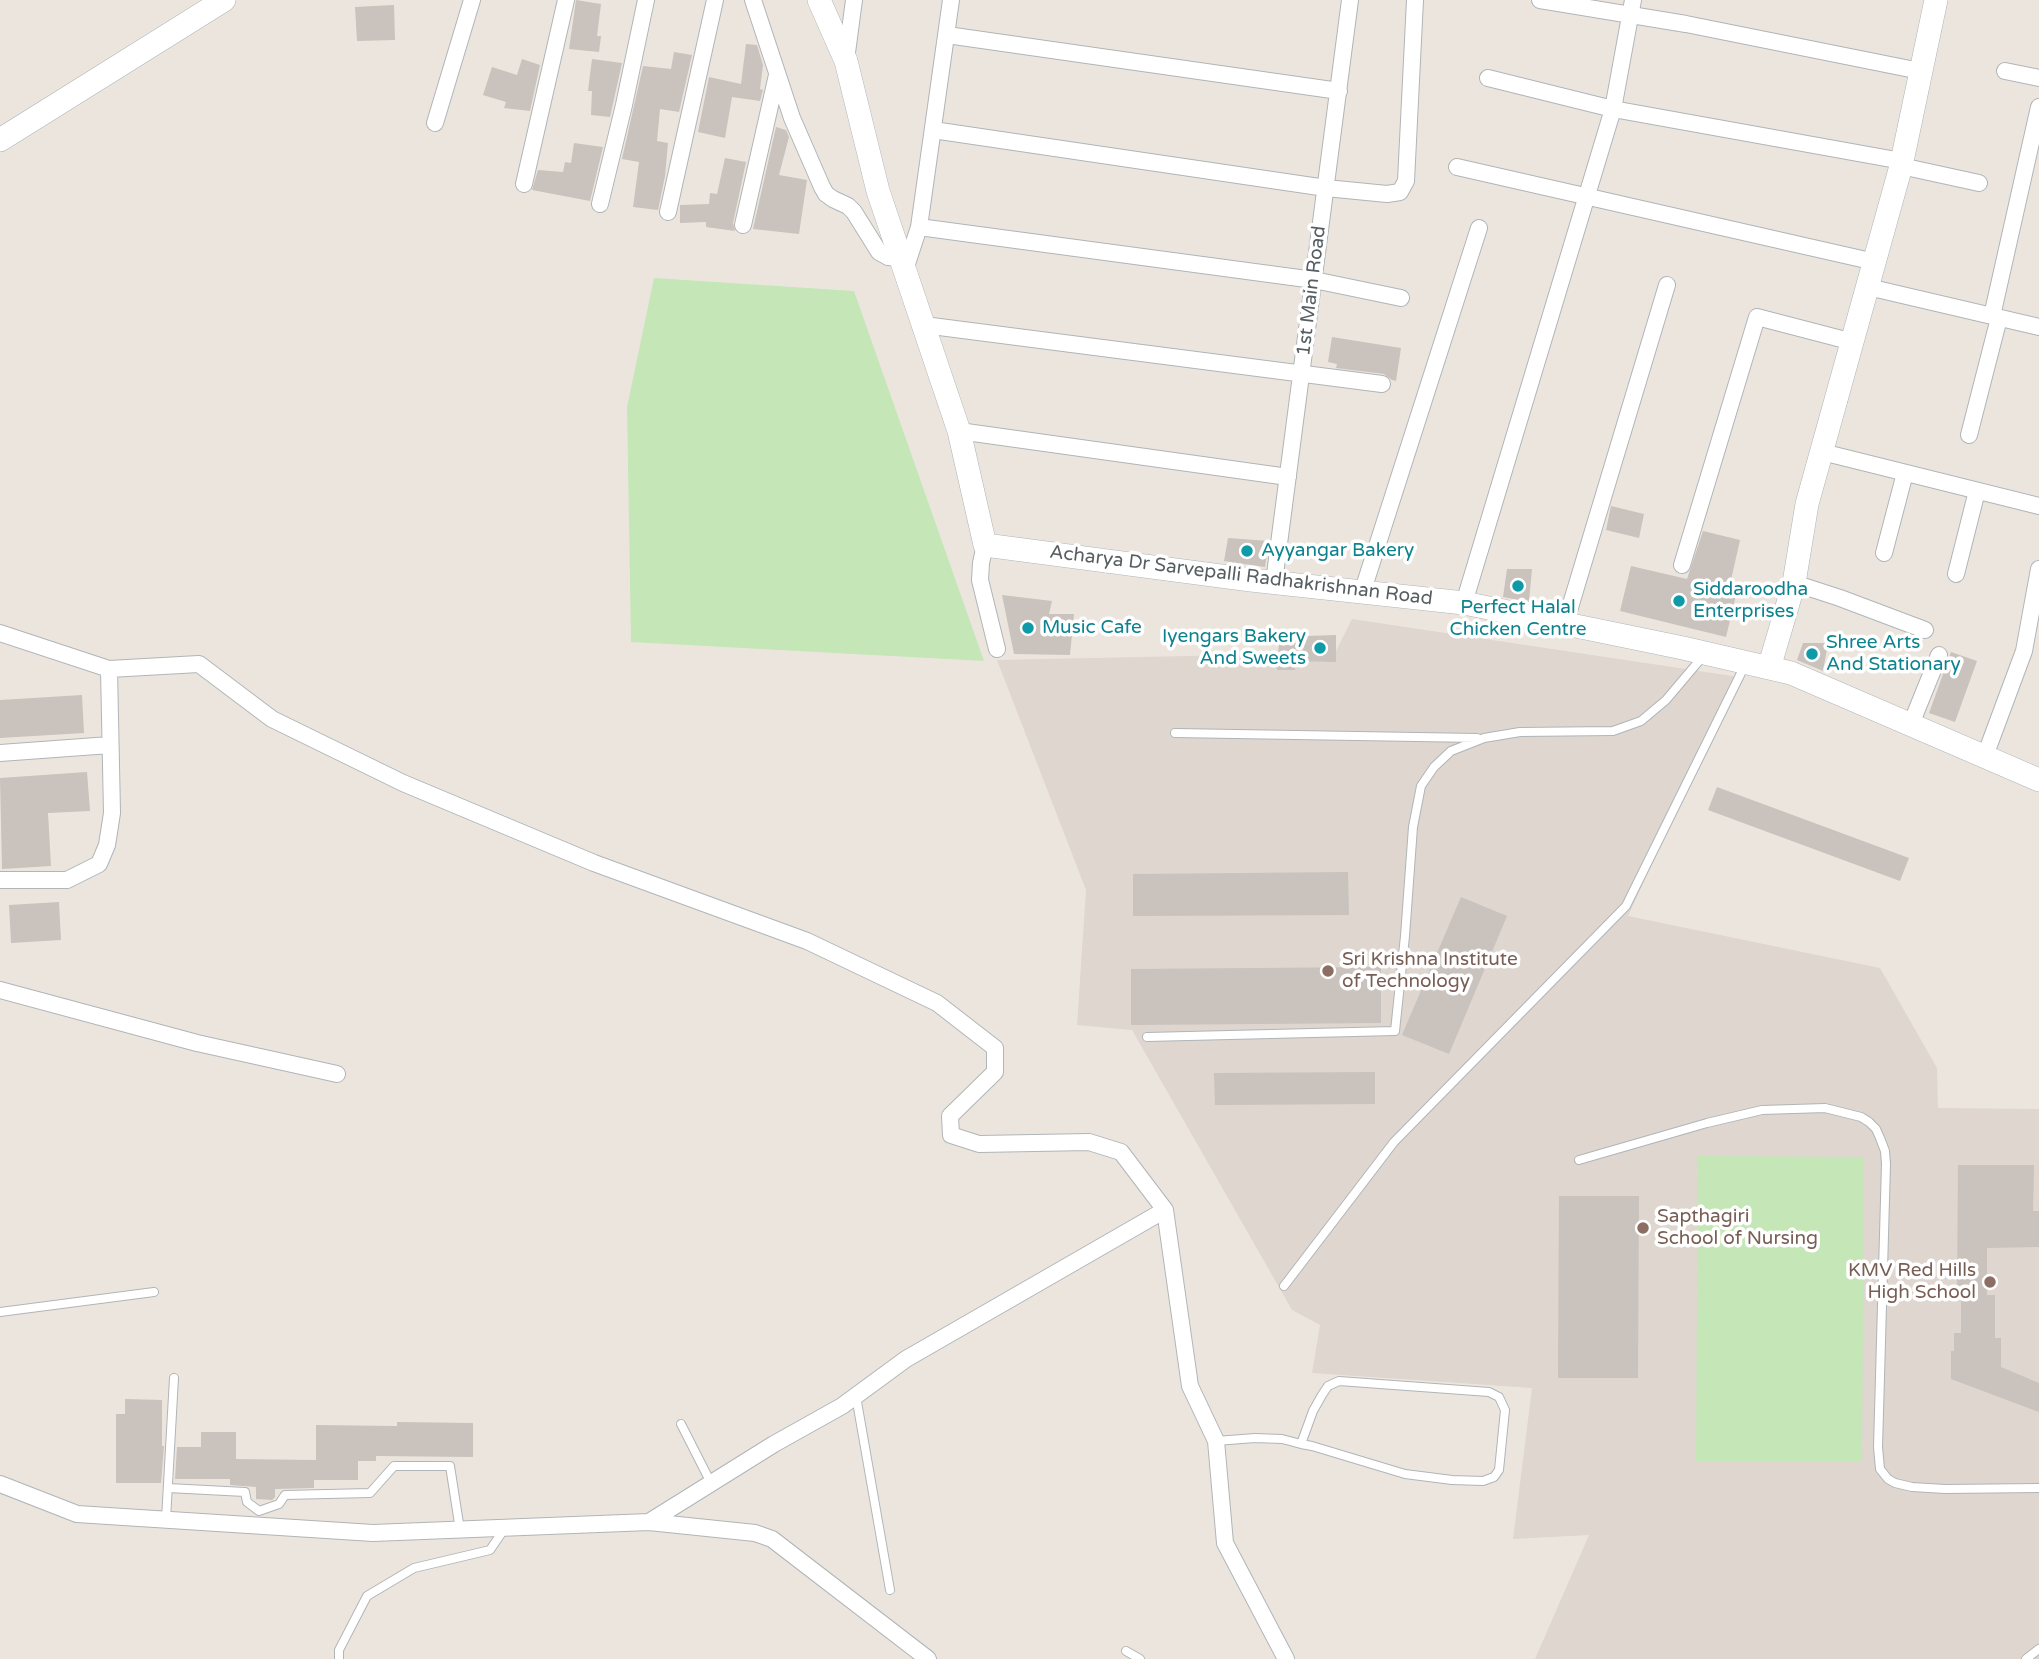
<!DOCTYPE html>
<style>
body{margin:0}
canvas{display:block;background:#ece5de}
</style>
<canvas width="2039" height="1659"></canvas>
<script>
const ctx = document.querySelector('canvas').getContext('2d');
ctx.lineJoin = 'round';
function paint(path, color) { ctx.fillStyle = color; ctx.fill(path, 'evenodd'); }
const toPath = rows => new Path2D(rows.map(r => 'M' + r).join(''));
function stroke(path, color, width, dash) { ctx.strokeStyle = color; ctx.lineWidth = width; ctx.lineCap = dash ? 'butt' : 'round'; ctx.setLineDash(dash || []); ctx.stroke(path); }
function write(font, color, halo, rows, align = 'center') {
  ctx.font = font + ' "Varela Round",sans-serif'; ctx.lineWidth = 7; ctx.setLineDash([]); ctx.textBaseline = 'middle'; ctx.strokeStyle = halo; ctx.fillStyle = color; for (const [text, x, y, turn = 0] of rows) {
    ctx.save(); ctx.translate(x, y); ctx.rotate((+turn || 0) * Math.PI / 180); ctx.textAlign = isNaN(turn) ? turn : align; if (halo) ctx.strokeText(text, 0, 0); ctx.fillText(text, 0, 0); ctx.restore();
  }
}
paint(toPath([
 [1352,619,1739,677,1628,916,1880,968,1937,1068,1938,1108,2039,1109,2039,1659,1535,1659,1589,1535,1513,1539,1532,1388,1312,1373,1320,1325,1292,1310,1132,1030,1077,1025,1086,890,997,660,1335,653]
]), '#ded6cf');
paint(toPath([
 [654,278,854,291,984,661,631,642,627,407],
 [1698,1156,1864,1157,1862,1462,1696,1461]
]), '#c5e7b8');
paint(toPath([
 [576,0,601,4,597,36,601,36,599,52,569,49],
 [394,5,395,40,357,41,355,7],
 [746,44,757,45,763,65,760,89,763,90,760,101,732,97,725,138,698,132,709,77,741,84],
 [674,52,692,55,679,112,660,109,657,141,668,143,665,176,658,210,633,207,639,162,622,159,643,66,671,69],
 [522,59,540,65,530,111,504,108,506,102,483,95,492,67,517,75],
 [592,59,622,63,610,117,591,115,592,91,588,91],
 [776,127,786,130,789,137,779,175,807,180,799,234,753,229],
 [574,143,603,147,590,201,532,190,538,170,563,172,565,162,571,163],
 [725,158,746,162,733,223,735,231,706,227,706,222,680,223,680,205,709,204,710,193,717,194],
 [1332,337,1401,348,1396,381,1392,380,1384,374,1336,368,1337,364,1328,362],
 [1611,506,1644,514,1639,538,1606,530],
 [1703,531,1740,540,1729,589,1737,591,1726,637,1620,611,1631,566,1687,579],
 [1228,538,1269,541,1265,567,1224,561],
 [1507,569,1532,569,1529,602,1503,597],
 [1002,595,1052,601,1049,614,1074,614,1070,655,1014,654],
 [1336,635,1336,662,1295,661,1295,670,1277,670,1279,643,1305,643,1307,636],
 [1803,643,1828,643,1823,671,1797,660],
 [1951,652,1977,661,1955,722,1929,713],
 [82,695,84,733,0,738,0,700],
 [87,772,90,811,48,813,51,866,2,869,0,778],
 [1717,787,1909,858,1900,881,1708,810],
 [1348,872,1349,915,1133,916,1133,874],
 [1461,897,1507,916,1449,1054,1402,1035],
 [59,902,61,940,11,943,9,905],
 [1381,967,1381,1023,1131,1025,1131,969],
 [1375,1072,1375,1104,1215,1105,1214,1073],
 [1958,1165,2034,1165,2033,1211,2039,1211,2039,1247,1987,1248,1987,1295,1995,1295,1995,1338,2001,1338,2001,1367,2039,1383,2039,1412,1951,1379,1951,1351,1954,1351,1954,1333,1961,1333,1961,1295,1957,1295],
 [1559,1196,1639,1196,1638,1378,1558,1378],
 [125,1399,162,1400,162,1446,164,1446,161,1483,116,1483,116,1414,125,1414],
 [397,1422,473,1423,473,1457,376,1456,376,1461,358,1461,358,1480,314,1480,314,1488,275,1489,275,1497,272,1500,256,1499,256,1487,230,1485,230,1479,175,1479,177,1447,201,1447,201,1432,236,1432,236,1459,316,1460,316,1425,397,1426]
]), '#c9c2bd');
const lane = toPath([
 [1175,733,1477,738],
 [1147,1037,1395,1031,1405,936,1413,827,1421,786,1434,767,1451,751,1484,738,1520,732,1613,731,1641,721,1666,700,1704,655],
 [1579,1160,1707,1123,1762,1110,1825,1108,1861,1117,1869,1122,1876,1129,1880,1138,1885,1151,1886,1164,1878,1447,1880,1469,1888,1479,1895,1483,1912,1487,1945,1489,2039,1488],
 [1284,1286,1394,1142,1626,906,1745,665],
 [0,1312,154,1292],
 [856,1396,890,1590],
 [681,1424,711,1483],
 [1216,1441,1255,1438,1282,1439,1301,1444,1312,1446,1405,1474,1452,1480,1483,1481,1494,1477,1499,1470,1505,1410,1499,1397,1489,1392,1339,1381,1328,1386,1322,1395,1313,1411,1301,1444],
 [168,1488,245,1492,247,1502,259,1511,279,1504,285,1495,370,1493,394,1466,450,1466,460,1530],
 [166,1519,174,1378],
 [1126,1651,1140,1659],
 [339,1659,339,1650,367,1596,414,1568,490,1550,505,1528],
 [2026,1659,2039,1649]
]);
const street = toPath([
 [753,0,792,118,822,187,826,194,833,199,848,206,854,212,879,252,888,257,901,258],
 [1540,0,1686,24,1920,71],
 [947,35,1339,91],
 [846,60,854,0],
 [2005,71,2039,78],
 [1488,78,1613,109,1902,161],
 [435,123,472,0],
 [933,130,1326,188,1387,194,1400,192,1406,181,1415,0],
 [1901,166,1979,183],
 [1457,167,1875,262],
 [524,184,566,0],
 [600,204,624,105,646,0],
 [668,212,715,0],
 [743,225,777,75],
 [919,227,1314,280,1401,298],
 [905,270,919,227,951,0],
 [1868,287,2039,327],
 [1992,316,2039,107],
 [924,325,1382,384],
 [959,431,1288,477],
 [1969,435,1999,318],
 [1822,452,2039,506],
 [985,545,981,563,980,580,997,649],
 [1884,553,1905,473],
 [1682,565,1757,317,1853,342],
 [1956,574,1977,491],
 [1274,582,1350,0],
 [1794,583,1840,598,1925,630],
 [1362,593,1479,228],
 [1464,603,1613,109,1633,0],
 [1565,624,1667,285],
 [0,633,109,669,199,664,272,719,403,783,594,863,807,941,937,1003,995,1048,995,1072,950,1116,951,1135,979,1144,1089,1142,1121,1152,1165,1210,1190,1386,1216,1441,1225,1543,1286,1659],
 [1911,724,1939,655],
 [0,753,110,745],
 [1985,756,2024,651,2039,569],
 [0,880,67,880,99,864,107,845,112,813,109,669],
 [0,990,197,1043,337,1074],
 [0,1484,77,1514,373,1533,649,1522,755,1533,772,1539,928,1659],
 [649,1522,774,1444,842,1406,906,1359,1165,1210]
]);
const secondary = toPath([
 [819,0,846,61,878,191,959,431,985,545,1251,580,1464,603,1683,648,1791,673,2039,780],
 [0,140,224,0],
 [1769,668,1794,583,1807,504,1901,166,1936,0]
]);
stroke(lane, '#b0b5b8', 10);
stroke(street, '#b0b5b8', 18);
stroke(secondary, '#aeb5b8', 24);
stroke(lane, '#fff', 8);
stroke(street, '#fff', 16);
stroke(secondary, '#fff', 23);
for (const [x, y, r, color] of [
 [1247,551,7,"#0f9aa8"],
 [1518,586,7,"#0f9aa8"],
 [1679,601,7,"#0f9aa8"],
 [1028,628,7,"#0f9aa8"],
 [1320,648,7,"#0f9aa8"],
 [1812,654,7,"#0f9aa8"],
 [1328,971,7,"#8d6e63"],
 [1643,1228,7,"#8d6e63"],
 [1990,1282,7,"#8d6e63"]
]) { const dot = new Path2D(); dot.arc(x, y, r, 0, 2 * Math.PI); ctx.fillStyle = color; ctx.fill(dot); stroke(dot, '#fff', 2.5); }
write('19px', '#575e61', '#fff', [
 ["1st Main Road",1312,291,-83],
 ["Acharya Dr Sarvepalli Radhakrishnan Road",1241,576,7]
]);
write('19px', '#0d838f', '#fff', [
 ["Ayyangar Bakery",1261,551],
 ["Siddaroodha",1693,590],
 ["Enterprises",1693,612],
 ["Perfect Halal",1518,608,"center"],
 ["Chicken Centre",1518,630,"center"],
 ["Music Cafe",1042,628],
 ["Iyengars Bakery",1306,637,"right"],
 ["And Sweets",1306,659,"right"],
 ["Shree Arts",1826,643],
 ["And Stationary",1826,665]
], 'left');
write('19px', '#785e54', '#fff', [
 ["Sri Krishna Institute",1342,960],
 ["of Technology",1342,982],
 ["Sapthagiri",1657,1217],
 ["School of Nursing",1657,1239],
 ["KMV Red Hills",1976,1271,"right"],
 ["High School",1976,1293,"right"]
], 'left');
</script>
